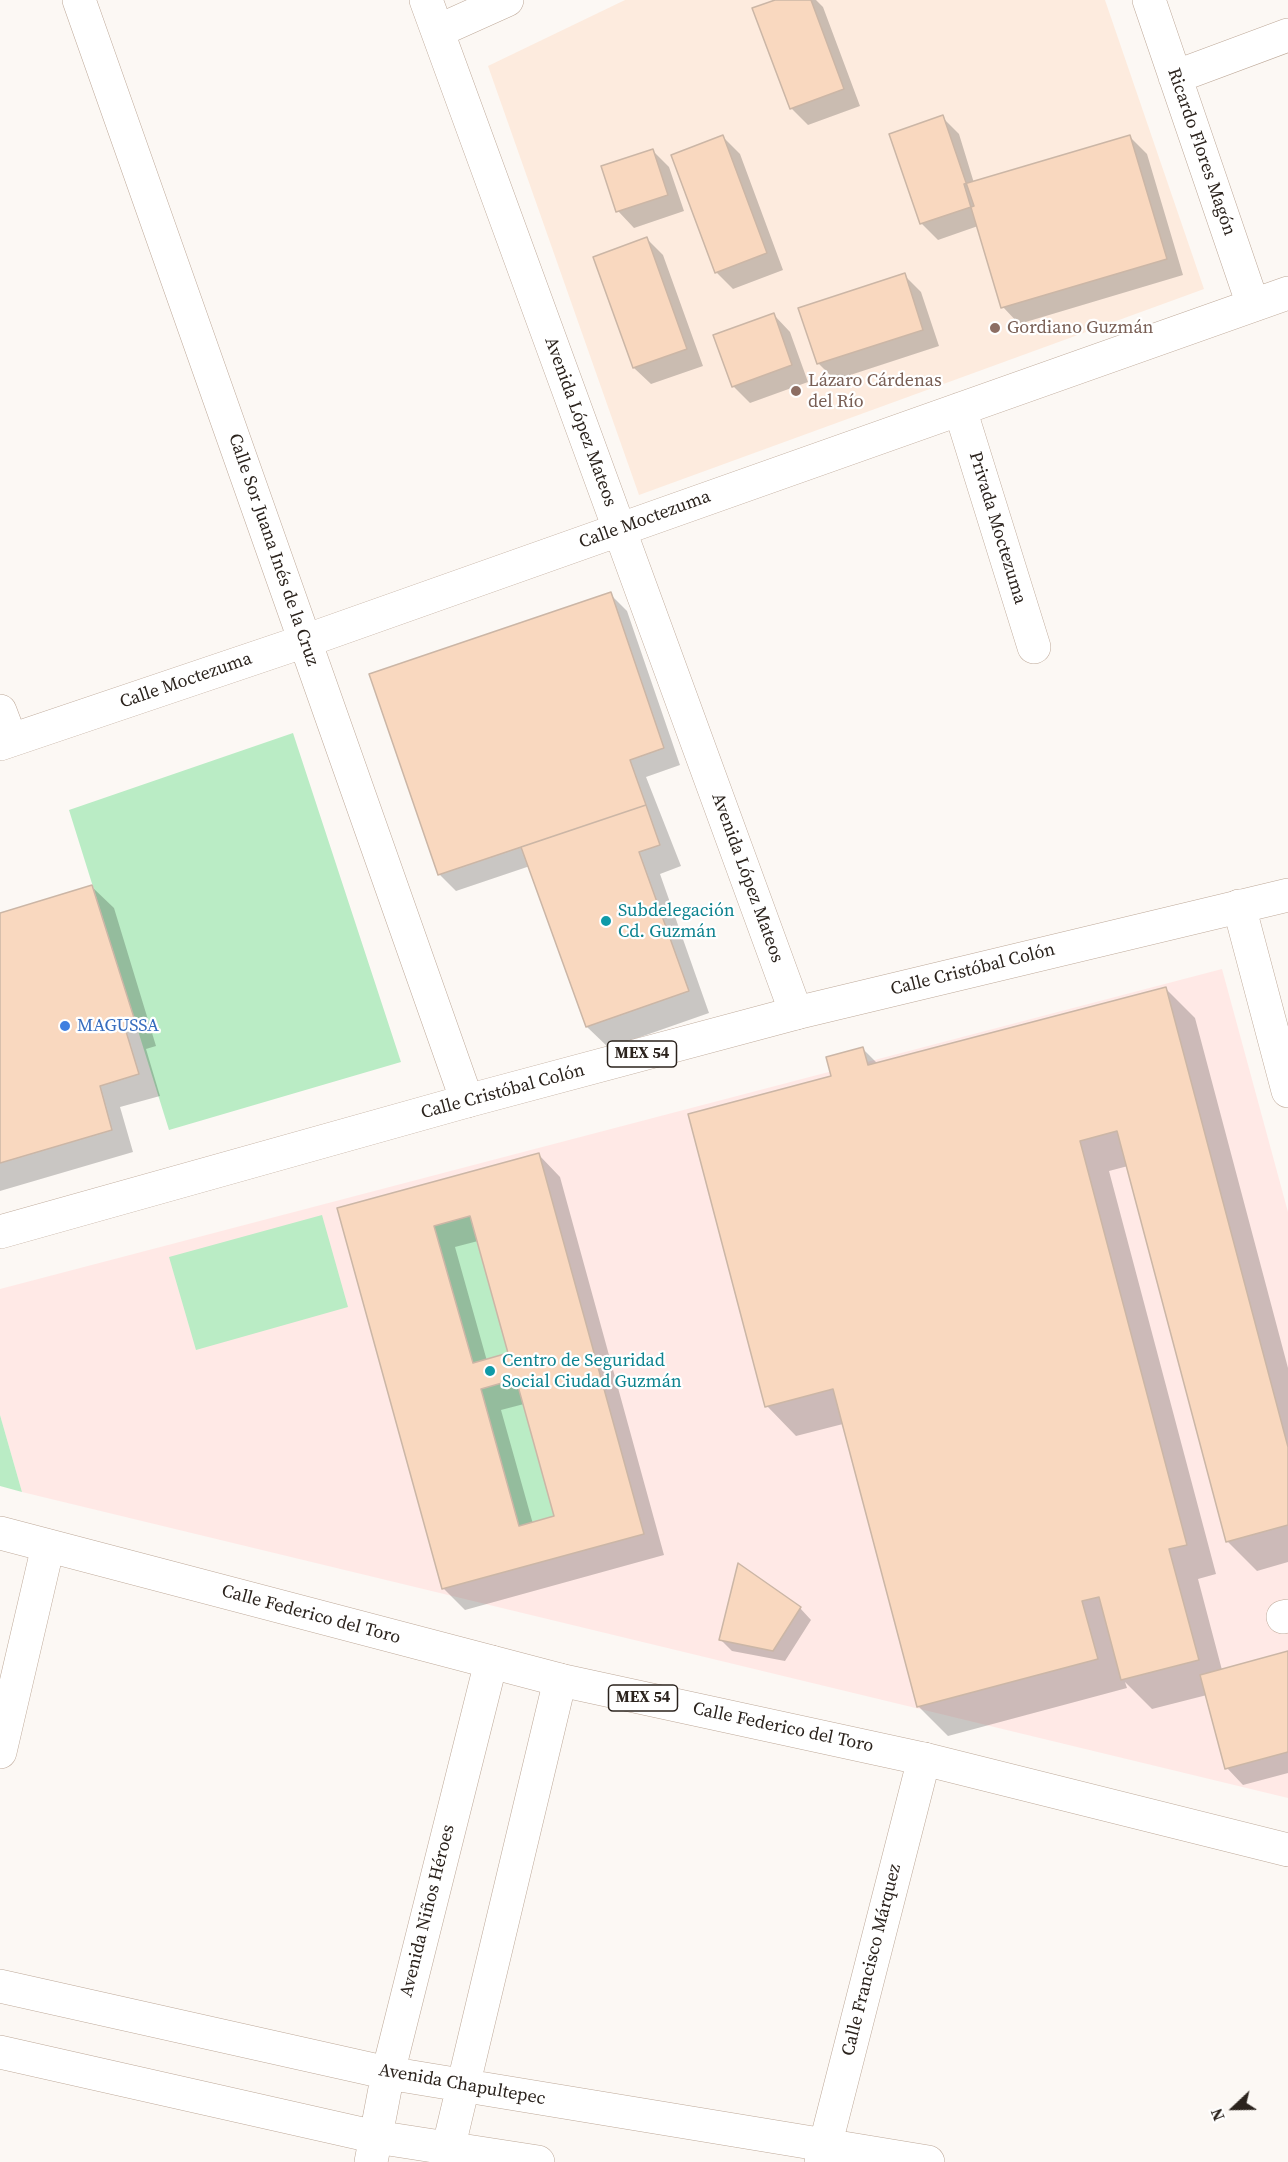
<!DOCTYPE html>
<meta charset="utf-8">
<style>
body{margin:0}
#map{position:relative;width:1288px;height:2162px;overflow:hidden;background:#fcf8f4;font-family:"Source Serif 4",serif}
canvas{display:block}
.north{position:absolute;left:1204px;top:2078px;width:60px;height:60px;-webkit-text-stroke:4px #fff;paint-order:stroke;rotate:248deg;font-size:16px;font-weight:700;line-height:24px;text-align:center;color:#2b231d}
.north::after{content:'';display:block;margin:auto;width:21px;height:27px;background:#2b231d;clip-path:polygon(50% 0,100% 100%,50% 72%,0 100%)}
</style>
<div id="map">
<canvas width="1288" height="2162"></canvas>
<div class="north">N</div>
</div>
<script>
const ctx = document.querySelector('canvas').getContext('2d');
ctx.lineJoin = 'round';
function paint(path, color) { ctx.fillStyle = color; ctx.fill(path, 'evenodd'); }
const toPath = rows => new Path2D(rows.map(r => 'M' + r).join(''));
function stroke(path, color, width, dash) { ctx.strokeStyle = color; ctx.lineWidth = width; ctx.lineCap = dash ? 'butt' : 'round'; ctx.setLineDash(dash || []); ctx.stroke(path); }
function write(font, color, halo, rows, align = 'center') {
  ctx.font = font + ' "Source Serif 4",serif'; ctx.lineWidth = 4.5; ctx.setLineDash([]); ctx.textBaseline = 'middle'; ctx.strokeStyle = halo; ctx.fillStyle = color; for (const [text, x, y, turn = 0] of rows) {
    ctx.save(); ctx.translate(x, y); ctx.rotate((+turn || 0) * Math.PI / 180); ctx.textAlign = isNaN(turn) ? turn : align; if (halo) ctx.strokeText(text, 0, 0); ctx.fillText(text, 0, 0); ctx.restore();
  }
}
paint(toPath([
 [625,0,1105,0,1204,289,639,495,488,66]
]), '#fdebde');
paint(toPath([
 [1222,969,1288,1212,1288,1798,22,1492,0,1415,0,1289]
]), '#ffe9e6');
paint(toPath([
 [293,733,401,1062,169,1130,69,810],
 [322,1215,348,1307,196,1350,169,1257],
 [470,1216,508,1353,473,1363,434,1226],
 [516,1379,554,1516,519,1526,481,1389],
 [0,1415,22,1492,0,1486]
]), '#baecc5');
paint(toPath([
 [779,0,816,0,823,7,860,106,808,125,791,108],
 [942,117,959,134,974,183,1130,137,1147,154,1183,275,1019,324,1003,307,978,226,938,240,921,223],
 [723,137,740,154,783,270,733,289,716,272],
 [653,151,669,167,684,211,634,228,618,211],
 [647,239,663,255,703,366,651,384,634,368],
 [904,275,921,292,939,346,835,380,818,363],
 [774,315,790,332,808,382,750,403,733,386],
 [610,594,627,611,680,765,646,777,681,866,660,874,709,1013,609,1048,587,1027,530,866,456,891,440,875,371,675],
 [92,887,114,908,156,1046,146,1049,160,1096,120,1107,133,1152,0,1191,0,915],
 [1165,988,1195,1018,1288,1368,1288,1562,1257,1571,1227,1541,1128,1166,1109,1171,1216,1574,1198,1579,1222,1670,1288,1653,1288,1773,1243,1785,1227,1768,1207,1695,1152,1709,1125,1682,1127,1688,948,1736,918,1706,843,1424,796,1436,767,1406,832,1077,863,1049,878,1064],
 [539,1155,560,1177,664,1555,465,1610,443,1588,339,1210],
 [478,1241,510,1354,487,1361,455,1247],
 [524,1404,556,1517,533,1524,501,1410],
 [800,1608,811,1620,785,1661,732,1651,721,1640]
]), '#0003');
const building = toPath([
 [775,0,811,0,844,89,790,109,752,8,775,0],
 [943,115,974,206,920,224,889,134,943,115],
 [723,135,767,253,715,273,671,155,723,135],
 [1130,135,1167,259,1001,308,964,184,1130,135],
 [653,149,668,195,616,212,601,166,653,149],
 [647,237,687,349,633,368,593,257,647,237],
 [905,273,923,330,817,364,798,308,905,273],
 [774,313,792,365,732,387,713,335,774,313],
 [611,592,664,748,630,760,646,805,438,875,369,674,611,592],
 [646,805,660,845,639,852,689,991,586,1027,521,847,646,805],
 [92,885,136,1024,125,1028,139,1074,100,1086,112,1130,0,1163,0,913,92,885],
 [1166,987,1288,1447,1288,1525,1226,1542,1117,1131,1080,1141,1187,1545,1169,1549,1199,1660,1121,1680,1099,1597,1082,1601,1098,1659,917,1707,833,1389,765,1407,688,1114,831,1076,826,1057,863,1047,868,1065,1166,987],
 [539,1153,644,1534,442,1589,337,1208,539,1153],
 [470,1216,508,1353,473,1363,434,1226,470,1216],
 [516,1379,554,1516,519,1526,481,1389,516,1379],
 [738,1563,801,1607,773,1651,719,1640,738,1563],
 [1288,1651,1288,1752,1225,1769,1200,1675,1288,1651]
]);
paint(building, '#f9d8bf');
stroke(building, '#cbb6a6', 1.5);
const minor = toPath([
 [79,0,467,1101],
 [426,0,796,1013],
 [1149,0,1253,305],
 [438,31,507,0],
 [1175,77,1288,35],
 [960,409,1034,647],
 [0,711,11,740],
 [0,744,305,641,1288,293],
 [1239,906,1288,1091],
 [1283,1617,1288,1616],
 [0,1752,48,1546],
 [0,1986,388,2073,928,2162],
 [0,2052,376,2137,538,2162],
 [371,2162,388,2073,491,1662],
 [445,2162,560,1680],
 [821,2162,924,1759]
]);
const major = toPath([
 [0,1232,467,1101,796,1013,1288,895],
 [0,1533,560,1680,924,1759,1288,1850]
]);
stroke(minor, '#bea999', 34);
stroke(major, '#bea999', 34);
stroke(minor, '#fff', 33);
stroke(major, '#fff', 33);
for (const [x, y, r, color] of [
 [995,328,6,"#8d6e63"],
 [796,391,6,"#8d6e63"],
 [606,921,6,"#0f9aa8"],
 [65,1026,6,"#3f7fe0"],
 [490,1371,6,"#0f9aa8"]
]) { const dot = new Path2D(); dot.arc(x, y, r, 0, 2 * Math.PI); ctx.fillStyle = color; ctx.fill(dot); stroke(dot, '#fff', 2); }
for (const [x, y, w] of [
 [642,1054,69],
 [643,1698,69]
]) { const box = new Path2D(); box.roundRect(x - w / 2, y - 13, w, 26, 4.5); ctx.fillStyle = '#fff'; ctx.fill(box); stroke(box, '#2b231d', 1.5); }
write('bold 16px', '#2b231d', null, [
 ["MEX 54",642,1054],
 ["MEX 54",643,1698]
]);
write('18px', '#2b231d', '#fff', [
 ["Ricardo Flores Magón",1201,152,71],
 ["Avenida López Mateos",580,422,70],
 ["Calle Moctezuma",645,520,-20],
 ["Privada Moctezuma",997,528,73],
 ["Calle Sor Juana Inés de la Cruz",273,550,71],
 ["Calle Moctezuma",186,681,-19],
 ["Avenida López Mateos",747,878,70],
 ["Calle Cristóbal Colón",973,970,-14],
 ["Calle Cristóbal Colón",503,1092,-15],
 ["Calle Federico del Toro",311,1615,15],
 ["Calle Federico del Toro",783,1728,12],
 ["Avenida Niños Héroes",428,1911,-76],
 ["Calle Francisco Márquez",872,1960,-76],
 ["Avenida Chapultepec",462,2085,10]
]);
write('18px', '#785e54', '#fff', [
 ["Gordiano Guzmán",1007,328],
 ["Lázaro Cárdenas",808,381],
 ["del Río",808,402]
], 'left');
write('18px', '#0d838f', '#fff', [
 ["Subdelegación",618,911],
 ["Cd. Guzmán",618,932],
 ["Centro de Seguridad",502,1361],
 ["Social Ciudad Guzmán",502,1382]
], 'left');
write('18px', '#366cbe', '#fff', [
 ["MAGUSSA",77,1026]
], 'left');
</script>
